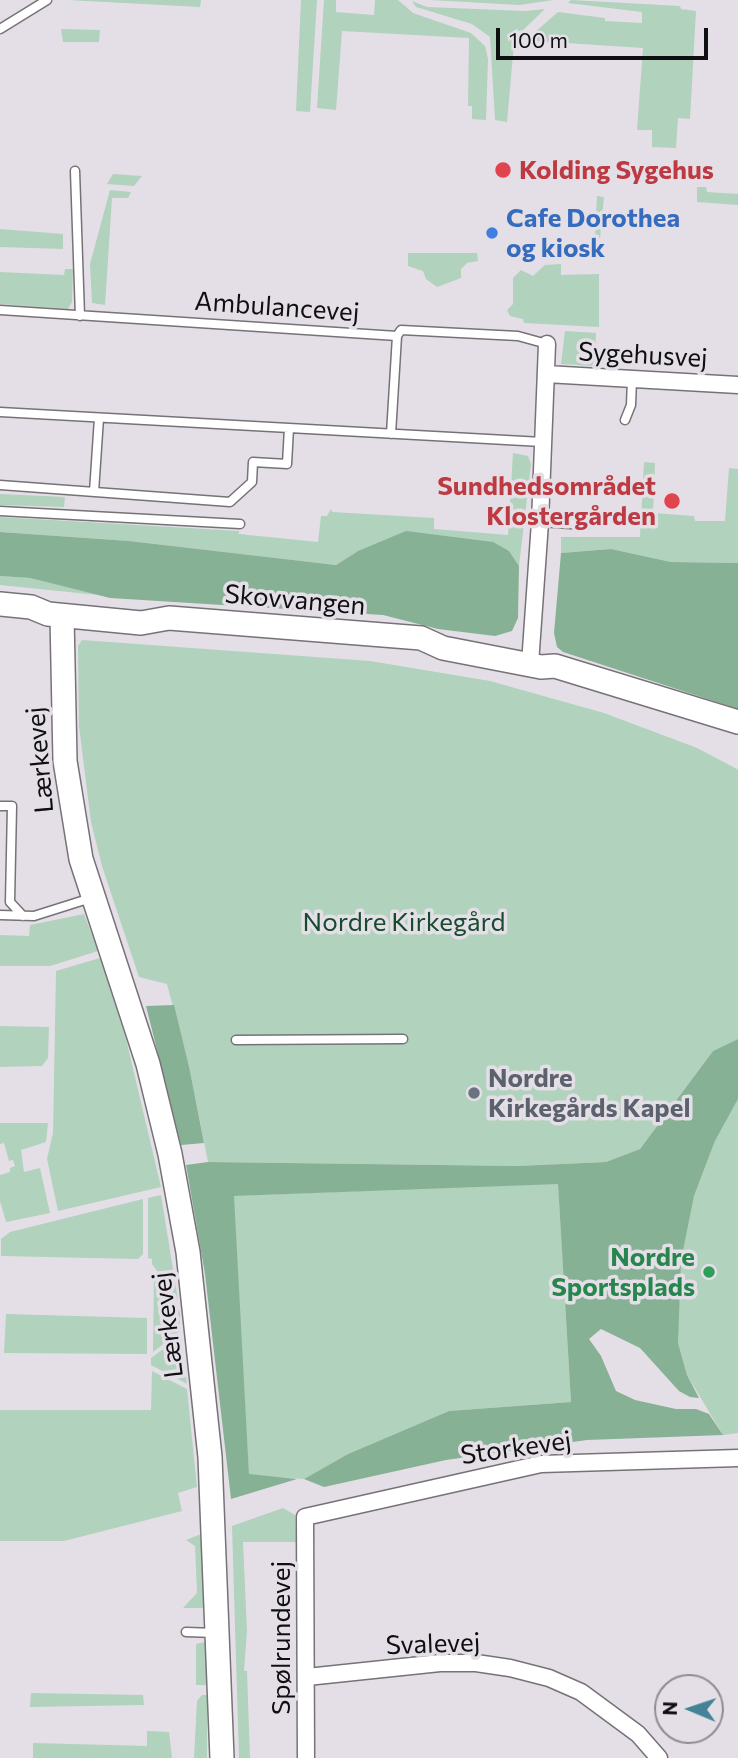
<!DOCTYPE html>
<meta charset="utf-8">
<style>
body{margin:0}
#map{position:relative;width:738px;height:1758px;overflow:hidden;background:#e4dfe6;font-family:Commissioner,sans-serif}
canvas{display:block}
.north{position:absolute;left:654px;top:1674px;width:70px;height:70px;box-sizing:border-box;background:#e4dfe6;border:2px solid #8f8b90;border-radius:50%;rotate:272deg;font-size:19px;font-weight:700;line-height:28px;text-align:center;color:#0f0e10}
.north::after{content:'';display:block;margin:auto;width:24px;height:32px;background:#438297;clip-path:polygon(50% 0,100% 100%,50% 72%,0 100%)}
.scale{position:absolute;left:496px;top:28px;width:212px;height:32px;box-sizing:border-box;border:4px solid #0f0e10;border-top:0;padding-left:9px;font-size:21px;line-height:24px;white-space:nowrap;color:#0f0e10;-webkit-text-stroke:5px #e4dfe6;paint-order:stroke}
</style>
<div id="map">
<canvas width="738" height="1758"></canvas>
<div class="north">N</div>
<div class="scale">100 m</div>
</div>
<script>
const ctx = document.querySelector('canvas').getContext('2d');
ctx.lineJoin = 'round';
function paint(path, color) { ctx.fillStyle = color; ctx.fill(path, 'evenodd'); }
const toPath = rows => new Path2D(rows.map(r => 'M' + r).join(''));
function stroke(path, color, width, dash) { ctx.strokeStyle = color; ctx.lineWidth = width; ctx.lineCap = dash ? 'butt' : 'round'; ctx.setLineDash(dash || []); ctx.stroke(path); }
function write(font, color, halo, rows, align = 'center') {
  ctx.font = font + ' Commissioner,sans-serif'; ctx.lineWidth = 7; ctx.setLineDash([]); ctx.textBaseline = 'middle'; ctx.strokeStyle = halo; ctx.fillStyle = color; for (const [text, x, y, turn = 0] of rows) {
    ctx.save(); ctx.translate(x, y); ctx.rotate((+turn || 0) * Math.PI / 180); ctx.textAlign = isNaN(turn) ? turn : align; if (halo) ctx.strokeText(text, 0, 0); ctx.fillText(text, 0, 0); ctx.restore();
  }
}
paint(toPath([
 [67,0,201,0,200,7],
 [301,0,317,0,310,112,296,111],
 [324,0,336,0,336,12,374,15,375,0,398,0,413,13,471,33,485,46,488,59,486,120,472,119,472,106,468,106,469,38,342,31,336,110,317,108],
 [430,0,554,0,519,5],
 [571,0,680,6,681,9,696,11,690,119,678,118,676,148,652,147,652,130,637,130,643,48,535,41,535,32,558,12,605,18,605,21,642,23,642,12,568,3],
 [412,1,427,7,525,11,545,9,523,30,515,32,507,122,495,120,490,37,472,24,416,7],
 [61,29,100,30,99,42,63,42],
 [113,174,142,176,134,186,107,184],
 [697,187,706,187,707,192,738,194,738,205,697,202],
 [110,190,131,192,128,198,112,198,105,305,92,303,90,264],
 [597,196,604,197,600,238,595,237],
 [0,229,63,234,63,249,0,247],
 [408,253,477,253,478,261,467,263,461,269,461,278,437,287,426,279,423,271,408,266],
 [561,264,561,275,599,274,599,327,524,323,523,319,510,316,507,310,513,304,513,278,521,270,533,276,545,265],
 [65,269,73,269,72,302,68,309,0,304,0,272,64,275],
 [565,331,596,333,594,366,561,364],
 [513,453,528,456,531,464,519,566,509,551,358,551,336,565,129,541,0,532,0,517,239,531,239,534,318,542,321,516,327,516,331,509,332,512,434,518,434,529,508,535],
 [644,462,655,463,653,513,694,516,695,521,725,521,729,468,738,469,738,563,671,562,611,549,561,553,561,537,640,537],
 [0,494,65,497,64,507,0,505],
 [0,576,30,578,98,595,0,585],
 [82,640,370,661,490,681,604,713,697,748,735,768,738,770,738,1039,713,1051,640,1149,606,1162,517,1166,208,1162,190,1071,167,984,139,977,102,866,91,822,79,726,78,646],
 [84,914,98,951,50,966,0,966,0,935,29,936,30,925],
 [100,958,126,1039,161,1187,58,1211,47,1159,53,1133,56,971],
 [0,1026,49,1027,48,1058,42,1066,0,1067],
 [738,1099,738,1433,723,1435,687,1375,678,1343,678,1283,686,1225,694,1196,715,1141],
 [0,1123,48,1123,46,1142,21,1150,24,1172,40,1168,50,1213,6,1222,0,1201,0,1175,10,1172,10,1168,15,1166,13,1160,9,1161,4,1143,0,1144],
 [558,1183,571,1402,449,1411,348,1454,304,1479,249,1475,233,1196],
 [161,1195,178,1300,152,1264,152,1259,148,1258,148,1198],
 [143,1199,143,1254,138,1259,1,1256,1,1239,10,1232],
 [154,1273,180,1312,180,1331,153,1352],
 [6,1314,147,1318,147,1354,4,1353],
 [181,1336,187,1384,151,1365,151,1358],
 [152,1371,187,1389,197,1487,178,1493,182,1511,64,1541,0,1541,0,1410,151,1410],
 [283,1508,295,1515,296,1542,243,1542,247,1631,244,1671,247,1671,250,1758,239,1758,232,1526],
 [201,1534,204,1608,183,1608,197,1593,195,1546,186,1540],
 [205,1642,207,1685,196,1685,196,1644],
 [31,1693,143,1695,144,1705,30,1707],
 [202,1695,207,1695,207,1758,194,1758,197,1701],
 [147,1731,169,1732,172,1758,33,1758,33,1743,147,1746]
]), '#b1d2bc');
paint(toPath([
 [406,531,493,542,509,551,519,566,518,618,512,631,495,636,438,629,383,615,110,598,30,578,0,576,0,532,129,541,336,565,358,551],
 [611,549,671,562,738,563,738,709,563,652,557,647,554,633,561,553],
 [174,1005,190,1071,204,1143,181,1145,146,1006],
 [738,1039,738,1099,715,1141,694,1196,681,1260,678,1343,687,1375,699,1398,690,1397,679,1391,640,1348,601,1329,589,1339,601,1356,616,1391,635,1400,676,1409,696,1409,709,1414,723,1435,587,1440,446,1460,324,1487,304,1479,348,1454,449,1411,571,1402,558,1184,234,1196,249,1474,297,1479,231,1499,205,1274,186,1165,208,1162,517,1166,606,1162,640,1149,713,1051]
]), '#86b194');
const lane = toPath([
 [0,29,47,0],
 [75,171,80,316],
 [0,310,397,336,401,330,518,336,547,344],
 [0,412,542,442],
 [625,420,631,405,632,380],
 [391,434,397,336],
 [0,485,230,502,252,482,253,462,287,464,289,428],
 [94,492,99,418],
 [0,511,240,524],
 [540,522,586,525],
 [0,806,12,806,10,902,23,916],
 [0,915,34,916,91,898],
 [236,1040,403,1039],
 [186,1632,216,1633]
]);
const street = toPath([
 [546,374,738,385],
 [530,664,540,522,547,344],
 [307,1677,440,1663,476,1663,510,1668,549,1678,581,1692,638,1734,659,1758],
 [306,1758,305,1517,541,1464,738,1458]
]);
const secondary = toPath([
 [0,604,31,607,48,614,141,623,169,618,421,638,443,648,541,667,555,666,738,722],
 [62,616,65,761,81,859,148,1064,170,1154,188,1252,210,1457,222,1758]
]);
stroke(lane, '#767277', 11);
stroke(street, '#767277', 19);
stroke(secondary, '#767277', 26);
stroke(lane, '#fff', 8);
stroke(street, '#fff', 16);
stroke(secondary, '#fff', 23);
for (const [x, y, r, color] of [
 [503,170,9,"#e0444e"],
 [492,233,7,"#3f7fe0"],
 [672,501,9,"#e0444e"],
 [474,1093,7,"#6b7280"],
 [709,1272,7,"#2e9e5b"]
]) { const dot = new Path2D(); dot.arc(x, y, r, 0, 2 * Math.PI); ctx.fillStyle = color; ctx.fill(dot); stroke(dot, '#e4dfe6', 2.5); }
write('bold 26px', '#be3a42', '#e4dfe6', [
 ["Kolding Sygehus",519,170],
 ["Sundhedsområdet",656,486,"right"],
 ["Klostergården",656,516,"right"]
], 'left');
write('bold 26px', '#366cbe', '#e4dfe6', [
 ["Cafe Dorothea",506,218],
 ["og kiosk",506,248]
], 'left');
write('26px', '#0f0e10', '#e4dfe6', [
 ["Ambulancevej",277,307,4],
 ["Sygehusvej",643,355,3],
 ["Skovvangen",295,600,5],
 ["Lærkevej",40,760,-95],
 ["Lærkevej",168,1325,-97],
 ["Storkevej",516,1448,-8],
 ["Spølrundevej",281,1638,-90],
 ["Svalevej",433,1644,-2]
]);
write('26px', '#174b2e', '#e4dfe6', [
 ["Nordre Kirkegård",404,922]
]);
write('bold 26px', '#5b616d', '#e4dfe6', [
 ["Nordre",488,1078],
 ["Kirkegårds Kapel",488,1108]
], 'left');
write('bold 26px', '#27864d', '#e4dfe6', [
 ["Nordre",695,1257],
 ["Sportsplads",695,1287]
], 'right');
</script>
